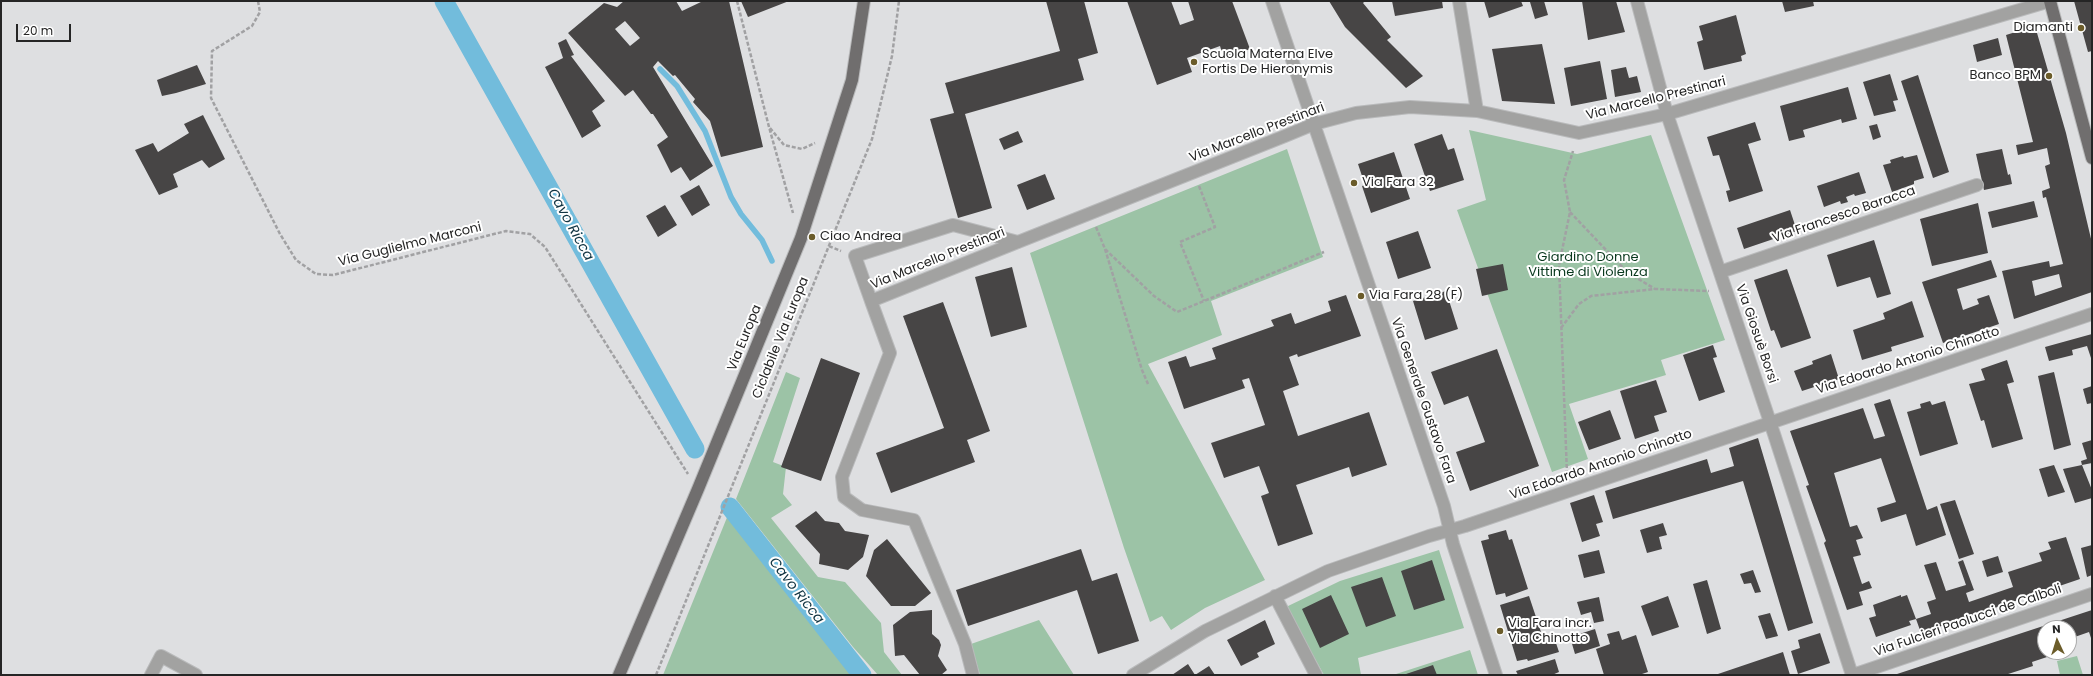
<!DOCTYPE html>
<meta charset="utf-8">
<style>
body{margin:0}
#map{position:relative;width:2093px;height:676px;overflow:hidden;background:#dedfe1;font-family:Poppins,sans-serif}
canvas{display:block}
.frame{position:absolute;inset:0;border:2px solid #252525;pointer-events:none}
.north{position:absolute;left:2037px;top:620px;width:40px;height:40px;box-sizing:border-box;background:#fff;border:1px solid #a8a8a8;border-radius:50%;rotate:356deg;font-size:11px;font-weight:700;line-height:16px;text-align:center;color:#252525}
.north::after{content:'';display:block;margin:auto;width:14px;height:18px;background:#6b5c2a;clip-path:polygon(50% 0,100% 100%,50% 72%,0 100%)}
.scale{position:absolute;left:16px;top:24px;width:55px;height:18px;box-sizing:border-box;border:2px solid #252525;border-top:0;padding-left:5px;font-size:12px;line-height:14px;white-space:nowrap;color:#252525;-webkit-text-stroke:3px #fff;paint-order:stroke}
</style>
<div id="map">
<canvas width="2093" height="676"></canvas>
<div class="frame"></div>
<div class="north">N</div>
<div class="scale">20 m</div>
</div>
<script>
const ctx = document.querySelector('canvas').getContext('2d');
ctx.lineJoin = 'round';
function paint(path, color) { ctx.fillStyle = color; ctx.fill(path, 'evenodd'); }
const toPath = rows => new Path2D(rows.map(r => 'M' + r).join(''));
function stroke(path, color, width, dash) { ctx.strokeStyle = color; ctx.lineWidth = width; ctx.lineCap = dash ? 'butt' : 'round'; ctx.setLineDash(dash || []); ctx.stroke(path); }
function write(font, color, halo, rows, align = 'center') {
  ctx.font = font + ' Poppins,sans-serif'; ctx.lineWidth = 4; ctx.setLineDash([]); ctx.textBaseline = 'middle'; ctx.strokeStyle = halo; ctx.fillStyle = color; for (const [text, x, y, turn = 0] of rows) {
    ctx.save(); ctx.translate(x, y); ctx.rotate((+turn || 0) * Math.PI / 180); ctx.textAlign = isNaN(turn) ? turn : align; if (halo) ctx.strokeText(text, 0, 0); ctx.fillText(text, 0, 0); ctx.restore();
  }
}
paint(toPath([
 [1469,130,1577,154,1651,135,1725,340,1661,360,1666,375,1569,404,1588,459,1552,472,1457,210,1486,200],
 [1287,149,1323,257,1211,301,1222,335,1148,364,1265,580,1205,608,1171,630,1162,616,1150,622,1124,548,1030,253],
 [786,372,800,378,773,462,786,467,783,494,792,505,771,518,818,577,845,582,881,623,884,652,902,675,878,675,853,647,736,499],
 [728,515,809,622,854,675,663,675],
 [1439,550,1464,628,1358,658,1361,675,1324,675,1286,607,1340,581],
 [1039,620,1074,675,980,675,971,644],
 [1470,650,1478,675,1393,675],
 [2077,656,2083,675,2060,675,2057,661]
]), '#9cc3a6');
stroke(toPath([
 [660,69,677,86,705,131,731,197,741,214,762,240,772,261]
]), '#72bcdc', 5.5);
stroke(toPath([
 [444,1,695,449],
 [730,507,862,675]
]), '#72bcdc', 19);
paint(toPath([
 [624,1,676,1,682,11,703,1,729,1,763,147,721,157,710,121,693,102,695,99,675,75,673,76,658,61,653,67,713,166,690,181,681,167,671,173,657,145,668,137,653,114,651,114,633,90,625,96,568,33,604,3,617,7],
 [625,21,640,38,630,46,615,29],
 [741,1,789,1,748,17],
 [1046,1,1084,1,1098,53,1078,59,1084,80,965,114,992,208,958,218,930,119,954,113,945,83,1060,51],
 [1127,1,1171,1,1180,25,1194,20,1188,1,1232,1,1250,49,1224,59,1220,46,1187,58,1192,72,1157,85],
 [1329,1,1365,1,1363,3,1391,37,1387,40,1423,76,1406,88,1345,27],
 [1392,1,1442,1,1443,8,1395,16],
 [1484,1,1521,1,1523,6,1489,18],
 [1544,1,1548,15,1535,19,1530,2],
 [1582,1,1616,1,1625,32,1588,40],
 [1782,1,1813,1,1814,6,1785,12],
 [2074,1,2092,1,2092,51,2088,52],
 [1736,15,1746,54,1741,56,1742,61,1704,70,1697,42,1703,40,1699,26],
 [2035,26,2066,133,2092,243,2092,292,2014,319,2002,271,2049,261,2050,267,2063,264,2046,197,2043,198,2042,191,2050,188,2045,166,2050,164,2047,148,2018,155,2016,145,2033,142,2006,35],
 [2059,274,2062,287,2035,296,2032,281],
 [1998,38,2002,55,1977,62,1973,45],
 [566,39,574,55,571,56,605,101,592,111,601,126,582,138,545,67,563,58,558,43],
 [1542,44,1555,104,1502,101,1492,49],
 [1600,61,1607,99,1571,106,1564,68],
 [197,65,206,84,176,93,162,96,157,80],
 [1626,67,1629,78,1637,76,1641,92,1615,97,1611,70],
 [1890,74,1898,100,1893,101,1896,111,1874,116,1863,82],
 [1918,75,1949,172,1933,178,1901,81],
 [1848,87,1857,119,1842,123,1841,119,1803,130,1805,137,1789,141,1780,106],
 [203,115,225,159,209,168,202,160,173,174,178,187,159,195,135,150,153,143,158,152,189,133,184,124],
 [1755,122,1761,140,1748,144,1763,191,1729,202,1726,191,1730,190,1719,155,1713,156,1707,137],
 [1877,124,1881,137,1873,140,1869,126],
 [1018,131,1023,142,1004,150,999,139],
 [1442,134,1448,150,1454,148,1464,180,1430,191,1414,144],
 [2002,149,2008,175,2010,174,2012,184,1984,190,1976,154],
 [1394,152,1410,199,1371,213,1362,186,1365,185,1358,164],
 [1917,155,1924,178,1914,181,1914,184,1892,192,1883,165,1891,163,1890,160,1903,156,1904,158],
 [1859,172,1866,193,1855,196,1854,194,1846,197,1848,202,1841,204,1840,201,1824,207,1817,186],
 [1045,174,1055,199,1027,210,1017,185],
 [699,185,710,205,692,216,680,196],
 [2034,201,2038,217,1992,228,1988,212],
 [1978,203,1988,253,1932,266,1920,219],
 [665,205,677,225,658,237,646,216],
 [1790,210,1797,231,1744,249,1737,228],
 [1418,231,1431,268,1398,279,1386,242],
 [1874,240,1891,294,1877,298,1870,277,1837,287,1827,255],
 [1991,260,1997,277,1957,289,1963,310,1979,304,1977,299,1989,295,1999,324,1943,343,1922,282],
 [1503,264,1508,290,1482,296,1476,269],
 [1012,267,1027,327,991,337,975,277],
 [1787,269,1811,338,1781,348,1774,330,1771,331,1754,280],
 [1446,291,1458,329,1425,340,1413,301],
 [1346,295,1361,336,1298,357,1297,354,1289,357,1299,385,1283,391,1298,436,1369,412,1387,465,1352,477,1349,467,1296,485,1313,534,1278,546,1261,496,1269,493,1259,466,1224,478,1211,443,1265,425,1249,378,1242,380,1245,388,1184,409,1168,362,1186,356,1190,367,1216,359,1212,348,1274,326,1271,320,1291,313,1295,324,1331,311,1328,301],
 [1912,301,1924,337,1891,347,1892,351,1862,360,1853,330,1885,319,1883,313],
 [943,302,990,431,967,440,975,462,891,493,876,453,944,428,903,316],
 [2092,334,2092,361,2087,346,2072,350,2073,355,2049,361,2045,347],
 [1713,345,1717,357,1713,358,1725,392,1699,401,1683,355],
 [1497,349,1539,466,1470,491,1456,452,1485,442,1468,396,1444,405,1431,372],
 [1831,354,1839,379,1802,391,1794,371,1813,364,1812,361],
 [821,358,860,373,821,481,781,467],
 [2007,360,2014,382,2007,384,2023,439,1992,448,1984,420,1981,421,1969,384,1985,380,1981,369],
 [2054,372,2071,445,2054,450,2038,376],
 [1656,380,1667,412,1654,416,1659,431,1635,439,1620,391],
 [2092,386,2092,403,2087,404,2083,389],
 [1890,399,1927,510,1937,506,1946,535,1916,546,1906,514,1881,522,1877,508,1896,502,1881,458,1834,473,1850,527,1857,525,1863,538,1856,540,1861,555,1853,557,1862,584,1869,581,1872,588,1859,592,1863,605,1847,610,1824,543,1826,541,1806,486,1809,485,1790,431,1863,408,1874,439,1885,436,1874,404],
 [1930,401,1932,405,1945,401,1958,444,1920,456,1907,412,1921,408,1920,404],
 [1610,410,1621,439,1589,450,1578,422],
 [1758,438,1813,623,1788,631,1743,481,1613,519,1605,491,1707,459,1711,473,1734,466,1729,448],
 [2092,440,2092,463,2082,465,2081,461,2087,459,2082,443],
 [2054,465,2065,492,2048,497,2039,469],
 [2082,465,2092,490,2092,498,2075,503,2063,469],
 [1594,495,1603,522,1596,524,1600,536,1582,542,1570,503],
 [1955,500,1974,554,1959,559,1940,504],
 [816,511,825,521,839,523,845,531,869,535,863,557,848,570,819,564,820,554,795,526],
 [1663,523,1667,535,1659,537,1662,549,1647,553,1640,530],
 [1506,530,1509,540,1512,539,1528,589,1506,597,1505,593,1496,595,1481,541,1489,539,1488,535],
 [2066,537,2080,579,1921,633,1916,619,1909,621,1911,625,1876,637,1869,618,1876,616,1873,605,1901,595,1901,597,1907,595,1916,619,1931,614,1927,602,1936,599,1924,565,1936,562,1946,591,1966,585,1958,562,1963,560,1974,590,1966,593,1969,602,2013,587,2008,572,2042,561,2039,553,2051,549,2048,542],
 [887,539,931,593,915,606,891,606,866,576,874,550],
 [2092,545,2092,575,2087,577,2081,548],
 [1081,549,1092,581,1117,573,1139,641,1098,654,1077,590,968,626,956,590],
 [1599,550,1605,573,1584,578,1578,555],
 [1998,556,2003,572,1987,577,1982,561],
 [1432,560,1445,600,1414,610,1401,571],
 [1753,570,1761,592,1755,593,1751,583,1744,584,1740,574],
 [1382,577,1396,616,1366,627,1351,587],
 [1707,580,1721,629,1707,634,1693,584],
 [1331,595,1349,634,1320,648,1302,609],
 [1529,596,1542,635,1548,633,1550,639,1554,637,1559,652,1528,661,1527,659,1517,661,1500,605],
 [1668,596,1679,627,1652,636,1641,606],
 [1599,597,1604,621,1594,623,1591,612,1581,615,1577,602],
 [932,610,932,634,939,640,941,645,938,656,947,670,941,675,920,675,904,655,895,656,893,625,910,612],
 [2092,610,2092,641,2089,632,2069,639,2069,628,2045,628,2045,652,2062,652,2032,662,2033,666,2005,675,1894,675],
 [1770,613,1778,636,1766,639,1758,616],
 [1265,620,1275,644,1257,653,1259,657,1241,666,1227,640],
 [1595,629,1600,646,1575,654,1570,637],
 [1619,631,1622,640,1636,635,1648,672,1639,675,1604,675,1596,649,1610,644,1607,634],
 [1820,633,1830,663,1798,674,1791,651,1800,648,1798,640],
 [1783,652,1790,675,1715,675],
 [1555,659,1559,672,1552,675,1518,675,1516,671],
 [1188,664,1195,675,1209,666,1215,675,1172,675],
 [1433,665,1437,675,1403,675]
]), '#474545');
const minor = toPath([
 [1272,1,1444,506,1453,544,1496,675],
 [1459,1,1477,111],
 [1637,1,1667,114,1774,434,1852,675],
 [1018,242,953,225,855,256,871,301,1018,242,1285,136,1314,124,1356,113,1410,107,1477,111,1579,133,1667,114,2050,1],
 [1720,272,1977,185],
 [871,301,890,353,842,477,844,497,862,510,914,520,965,644,973,675],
 [1275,596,1316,675],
 [151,675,161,656,196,675],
 [1133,675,1205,631,1328,571,1429,536,1465,526,2092,314],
 [1853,675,2092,594]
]);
const major = toPath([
 [2050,1,2092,158],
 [619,675,698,489,801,238,852,80,864,1]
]);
stroke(minor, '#b9babb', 14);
stroke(major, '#b9babb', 14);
stroke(toPath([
 [258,1,260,12,252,26,212,51,211,98,280,234,296,260,316,274,333,275,506,231,530,234,545,247,688,474],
 [737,1,769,127,793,213],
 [770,128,784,145,802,149,815,143],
 [1199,186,1215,227,1180,242,1204,301],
 [1570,212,1627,272,1655,289],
 [1096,227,1105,249,1154,296,1177,312,1324,252],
 [829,246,841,251],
 [1105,249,1142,370,1148,384],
 [1561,328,1579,304,1591,296,1655,289,1709,291],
 [1567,474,1559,265,1570,212,1564,180,1573,151],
 [656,675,872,139,892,56,899,1]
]), '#a1a1a3', 2.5, [4, 2]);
stroke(minor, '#a2a2a1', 12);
stroke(major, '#706e6e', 12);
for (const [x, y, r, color] of [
 [2081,28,4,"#6b5c2a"],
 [1194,62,4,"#6b5c2a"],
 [2049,76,4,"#6b5c2a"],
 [1354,183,4,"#6b5c2a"],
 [812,237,4,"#6b5c2a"],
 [1361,296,4,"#6b5c2a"],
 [1500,631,4,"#6b5c2a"]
]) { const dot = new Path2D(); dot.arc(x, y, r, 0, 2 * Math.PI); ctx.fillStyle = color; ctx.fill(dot); stroke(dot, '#fff', 1.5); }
write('13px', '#252525', '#fff', [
 ["Diamanti",2073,28,"right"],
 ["Scuola Materna Elve",1202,55],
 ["Fortis De Hieronymis",1202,70],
 ["Banco BPM",2041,76,"right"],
 ["Via Fara 32",1362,183],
 ["Ciao Andrea",820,237],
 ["Via Fara 28 (F)",1369,296],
 ["Via Fara incr.",1508,624],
 ["Via Chinotto",1508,639]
], 'left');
write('13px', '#252525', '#fff', [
 ["Via Marcello Prestinari",1656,99,-14],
 ["Via Marcello Prestinari",1257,133,-21],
 ["Via Francesco Baracca",1844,215,-19],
 ["Via Guglielmo Marconi",410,245,-14],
 ["Via Marcello Prestinari",938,259,-22],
 ["Via Giosuè Borsi",1756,334,71],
 ["Via Europa",745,338,-68],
 ["Ciclabile Via Europa",781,338,-68],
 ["Via Edoardo Antonio Chinotto",1908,361,-18],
 ["Via Generale Gustavo Fara",1423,401,71],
 ["Via Edoardo Antonio Chinotto",1601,465,-19],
 ["Via Fulcieri Paolucci de Calboli",1968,621,-19]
]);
write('13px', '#08381d', '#fff', [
 ["Giardino Donne",1588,258],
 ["Vittime di Violenza",1588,273]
]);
write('italic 14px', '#123543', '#fff', [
 ["Cavo Ricca",570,225,61],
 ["Cavo Ricca",796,591,52]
]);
</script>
